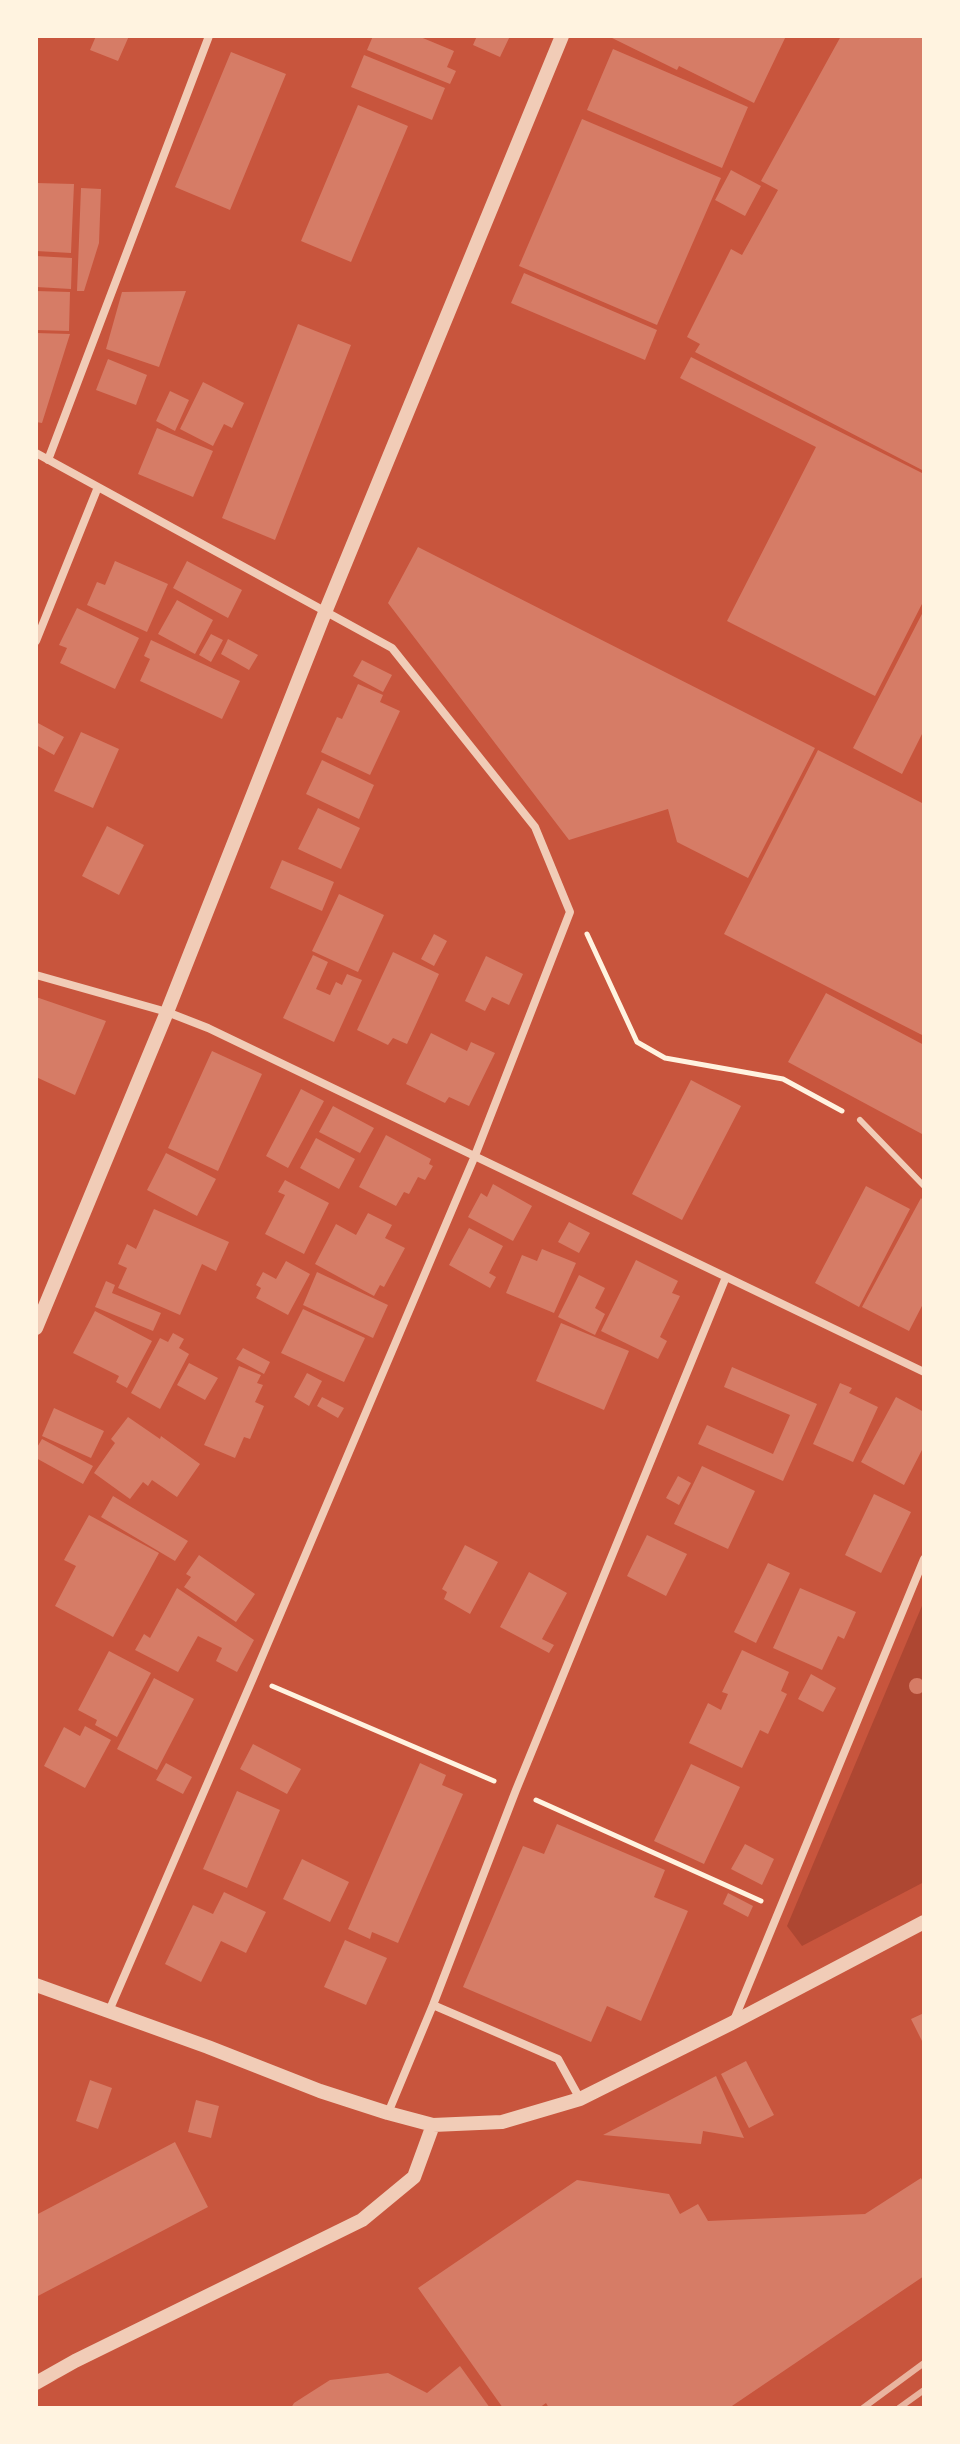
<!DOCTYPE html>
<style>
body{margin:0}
#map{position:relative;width:960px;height:2444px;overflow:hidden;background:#c8553d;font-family:Barlow,sans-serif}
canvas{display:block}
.frame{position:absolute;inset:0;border:38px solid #fff3e0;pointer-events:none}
</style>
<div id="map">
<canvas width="960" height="2444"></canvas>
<div class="frame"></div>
</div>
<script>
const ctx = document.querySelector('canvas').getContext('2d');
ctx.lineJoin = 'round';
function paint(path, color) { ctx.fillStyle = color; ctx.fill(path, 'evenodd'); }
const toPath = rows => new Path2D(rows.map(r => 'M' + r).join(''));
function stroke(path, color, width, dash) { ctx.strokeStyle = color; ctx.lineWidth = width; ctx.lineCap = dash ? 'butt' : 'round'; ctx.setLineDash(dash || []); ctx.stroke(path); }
paint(toPath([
 [924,1601,924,1882,802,1946,787,1926]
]), '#ae4732');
paint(toPath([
 [96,36,129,36,118,61,90,50],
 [373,36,418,36,454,51,447,67,456,71,450,84,367,50],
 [477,36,510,36,500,57,473,45],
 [608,36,786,36,754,103,679,66,677,70],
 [841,36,924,36,924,471,695,352,700,344,687,337,731,249,742,255,778,190,761,181],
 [613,49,748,107,722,168,587,110],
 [231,52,286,74,230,210,175,187],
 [364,55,445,88,432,120,351,87],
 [358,105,408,126,351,262,301,241],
 [582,119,721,178,657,325,519,266],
 [731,170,761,186,745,216,715,200],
 [36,183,74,184,71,253,36,251],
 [81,188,101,189,99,243,84,291,77,291],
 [36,256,72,258,71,289,36,287],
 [524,273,657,330,645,360,511,303],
 [36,291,70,292,69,331,36,330],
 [186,291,159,367,106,349,122,292],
 [298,324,351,345,275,540,222,518],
 [36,333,70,334,42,423,36,422],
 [691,357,924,474,924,600,875,696,727,621,816,447,680,378],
 [108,359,147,375,136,405,96,390],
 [203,382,244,403,232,428,224,424,213,446,180,429],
 [170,391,189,400,175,431,156,421],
 [157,428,213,451,193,497,138,474],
 [418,547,815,748,748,878,677,842,668,809,569,840,388,603],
 [115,561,168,584,147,632,87,605,97,582,105,585],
 [187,561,242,590,228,618,173,588],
 [177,600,213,620,195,654,158,634],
 [77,608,139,638,115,689,60,663,67,648,59,645],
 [924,610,924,730,902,774,853,748],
 [211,634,223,640,211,662,199,655],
 [228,639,258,655,249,670,221,654],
 [151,640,240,681,222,719,140,681,150,659,144,656],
 [362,660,392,675,383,692,353,676],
 [358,684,383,695,380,702,400,711,370,775,321,752,337,717,342,719],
 [36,722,64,737,54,755,36,745],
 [81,732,119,749,93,808,54,791],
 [818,750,924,804,924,1036,724,934],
 [322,760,374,785,359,819,306,794],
 [318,808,360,828,341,869,298,849],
 [107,826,144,845,119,895,82,876],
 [282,860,334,882,322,911,270,888],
 [339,894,384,915,358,972,312,951],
 [434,934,447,941,434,966,421,959],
 [393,952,439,974,407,1044,393,1038,388,1045,357,1030],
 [313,955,328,962,316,989,330,995,336,982,342,985,347,974,362,980,334,1042,283,1018],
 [486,956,523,974,509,1005,492,997,485,1011,465,1001],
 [826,993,924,1045,924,1130,922,1134,788,1062],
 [36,997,106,1021,75,1095,36,1077],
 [431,1033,467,1051,471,1042,495,1053,469,1106,449,1097,445,1103,406,1084],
 [212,1051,262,1074,218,1171,168,1148],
 [691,1080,741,1106,682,1220,632,1194],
 [301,1089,324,1101,288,1168,266,1156],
 [333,1106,374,1128,360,1153,319,1132],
 [386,1135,431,1159,429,1164,433,1166,425,1180,418,1177,409,1194,404,1192,396,1206,359,1187],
 [316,1138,355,1159,339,1189,300,1168],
 [166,1153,216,1179,197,1216,147,1190],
 [285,1180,329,1203,304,1254,265,1234,285,1195,278,1192],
 [493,1184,532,1206,513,1241,468,1217,481,1193,487,1197],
 [866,1186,910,1209,859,1307,815,1283],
 [921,1198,924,1202,924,1302,909,1331,862,1307],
 [154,1209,229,1242,216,1271,202,1264,180,1315,118,1288,127,1268,118,1264,127,1244,136,1249],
 [368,1213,392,1225,385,1238,405,1248,384,1287,380,1285,374,1296,315,1264,336,1224,356,1235],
 [569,1222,590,1233,579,1253,558,1242],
 [469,1228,503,1246,489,1273,496,1277,490,1288,449,1265],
 [542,1249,576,1263,554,1313,506,1293,522,1255,537,1261],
 [636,1260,678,1281,672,1293,680,1296,660,1337,667,1341,658,1359,601,1331],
 [286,1261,310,1274,288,1315,256,1298,261,1288,256,1285,263,1272,276,1279],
 [317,1272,388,1305,373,1338,303,1305],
 [579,1275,605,1288,595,1308,605,1314,595,1335,558,1317],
 [106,1281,115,1285,112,1293,161,1313,153,1331,95,1307],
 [303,1309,365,1338,344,1382,281,1353],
 [95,1311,152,1341,127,1388,116,1382,119,1376,73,1353],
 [561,1323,629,1351,604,1410,536,1381],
 [173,1333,184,1339,179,1348,189,1354,160,1409,131,1393,160,1338,168,1342],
 [243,1348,270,1362,264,1374,236,1359],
 [189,1363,218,1378,205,1400,177,1385],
 [239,1366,261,1375,257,1383,263,1385,255,1402,264,1406,250,1439,244,1437,235,1458,204,1445],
 [732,1367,817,1404,783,1481,698,1444,707,1425,773,1454,790,1415,724,1387],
 [307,1373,322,1381,309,1406,294,1397],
 [840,1383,852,1388,849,1393,878,1407,853,1462,813,1444],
 [322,1397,344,1408,338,1418,317,1406],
 [896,1397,924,1412,924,1446,904,1485,861,1462],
 [54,1408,104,1431,91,1458,42,1436],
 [128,1417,160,1439,161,1436,200,1464,177,1497,152,1480,148,1486,143,1482,130,1499,94,1473,115,1443,111,1439],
 [42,1439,93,1466,83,1484,36,1458,36,1449],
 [702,1466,755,1491,728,1549,674,1524],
 [678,1476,691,1483,679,1505,666,1498],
 [874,1494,911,1512,881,1573,845,1555],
 [113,1496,188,1541,175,1561,101,1517],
 [89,1515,159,1553,113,1637,55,1606,76,1566,64,1560],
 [647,1535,687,1554,666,1596,627,1576],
 [465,1545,498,1562,470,1614,444,1599,447,1592,442,1589],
 [199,1555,255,1594,236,1622,184,1587,191,1577,186,1574],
 [768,1563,790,1573,756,1643,734,1632],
 [529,1572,567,1593,542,1639,554,1645,549,1653,500,1627],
 [177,1588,254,1640,237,1672,216,1661,222,1648,198,1636,178,1672,135,1650,144,1634,150,1638],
 [800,1588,856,1612,844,1639,838,1636,822,1670,773,1648],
 [742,1650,789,1672,781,1691,787,1694,768,1734,760,1730,742,1768,689,1743,708,1703,721,1710,728,1694,722,1692],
 [109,1651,151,1673,117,1737,95,1725,97,1720,78,1710],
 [811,1674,836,1688,823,1712,798,1699],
 '909 1686a8 8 0 1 1 16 0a8 8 0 1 1-16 0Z',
 [154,1678,194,1699,157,1770,117,1749],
 [85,1726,111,1740,85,1788,44,1766,64,1727,80,1736],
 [253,1744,301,1769,287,1794,240,1769],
 [166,1763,192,1777,183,1794,156,1780],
 [420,1763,446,1775,442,1785,463,1794,398,1943,372,1932,370,1939,348,1929],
 [691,1764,740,1787,704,1864,654,1841],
 [237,1791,280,1810,247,1888,203,1869],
 [557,1824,665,1870,654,1897,688,1911,641,2021,607,2006,591,2042,463,1987,523,1846,544,1854],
 [745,1844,774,1859,762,1885,731,1869],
 [302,1859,349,1882,330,1922,283,1899],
 [224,1892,266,1912,246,1953,221,1941,201,1982,165,1964,193,1905,213,1914],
 [728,1893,753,1906,748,1917,723,1904],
 [345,1940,387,1958,366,2005,324,1987],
 [924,2013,924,2045,911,2019],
 [746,2061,774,2115,749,2128,721,2074],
 [716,2076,744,2138,703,2131,701,2144,603,2135],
 [90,2080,112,2088,98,2129,76,2121],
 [196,2100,219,2106,211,2138,188,2132],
 [175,2142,208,2207,36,2297,36,2215],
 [921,2178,924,2184,924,2276,729,2408,549,2408,546,2403,539,2408,503,2408,418,2288,577,2180,669,2194,680,2214,698,2204,708,2221,865,2214],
 [460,2366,490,2408,291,2408,294,2403,330,2380,388,2373,427,2393]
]), '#d67c66');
stroke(toPath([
 [587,934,637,1042,665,1058,783,1079,842,1111],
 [272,1686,494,1781],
 [536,1800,761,1901]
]), '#fff3e0', 5);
stroke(toPath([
 [860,1120,924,1186]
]), '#f1ccb7', 6);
stroke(toPath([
 [36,453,392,648,535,827,570,912,474,1158,253,1678,109,2011],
 [48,460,209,36],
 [36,641,98,487],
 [36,975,167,1012,208,1028,924,1372],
 [433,2005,558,2059,580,2099],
 [734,2020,924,1559],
 [388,2113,433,2005,516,1790,726,1277]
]), '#f1ccb7', 8);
stroke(toPath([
 [36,1328,167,1012,326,610,562,36],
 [36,1985,208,2047,320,2091,388,2113,433,2125,502,2122,580,2099,732,2023,924,1922],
 [36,2383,75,2361,362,2220,414,2177,433,2125]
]), '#f1ccb7', 14);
stroke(toPath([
 [863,2408,924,2363],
 [899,2408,924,2390]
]), '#e9b49f', 6);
</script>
